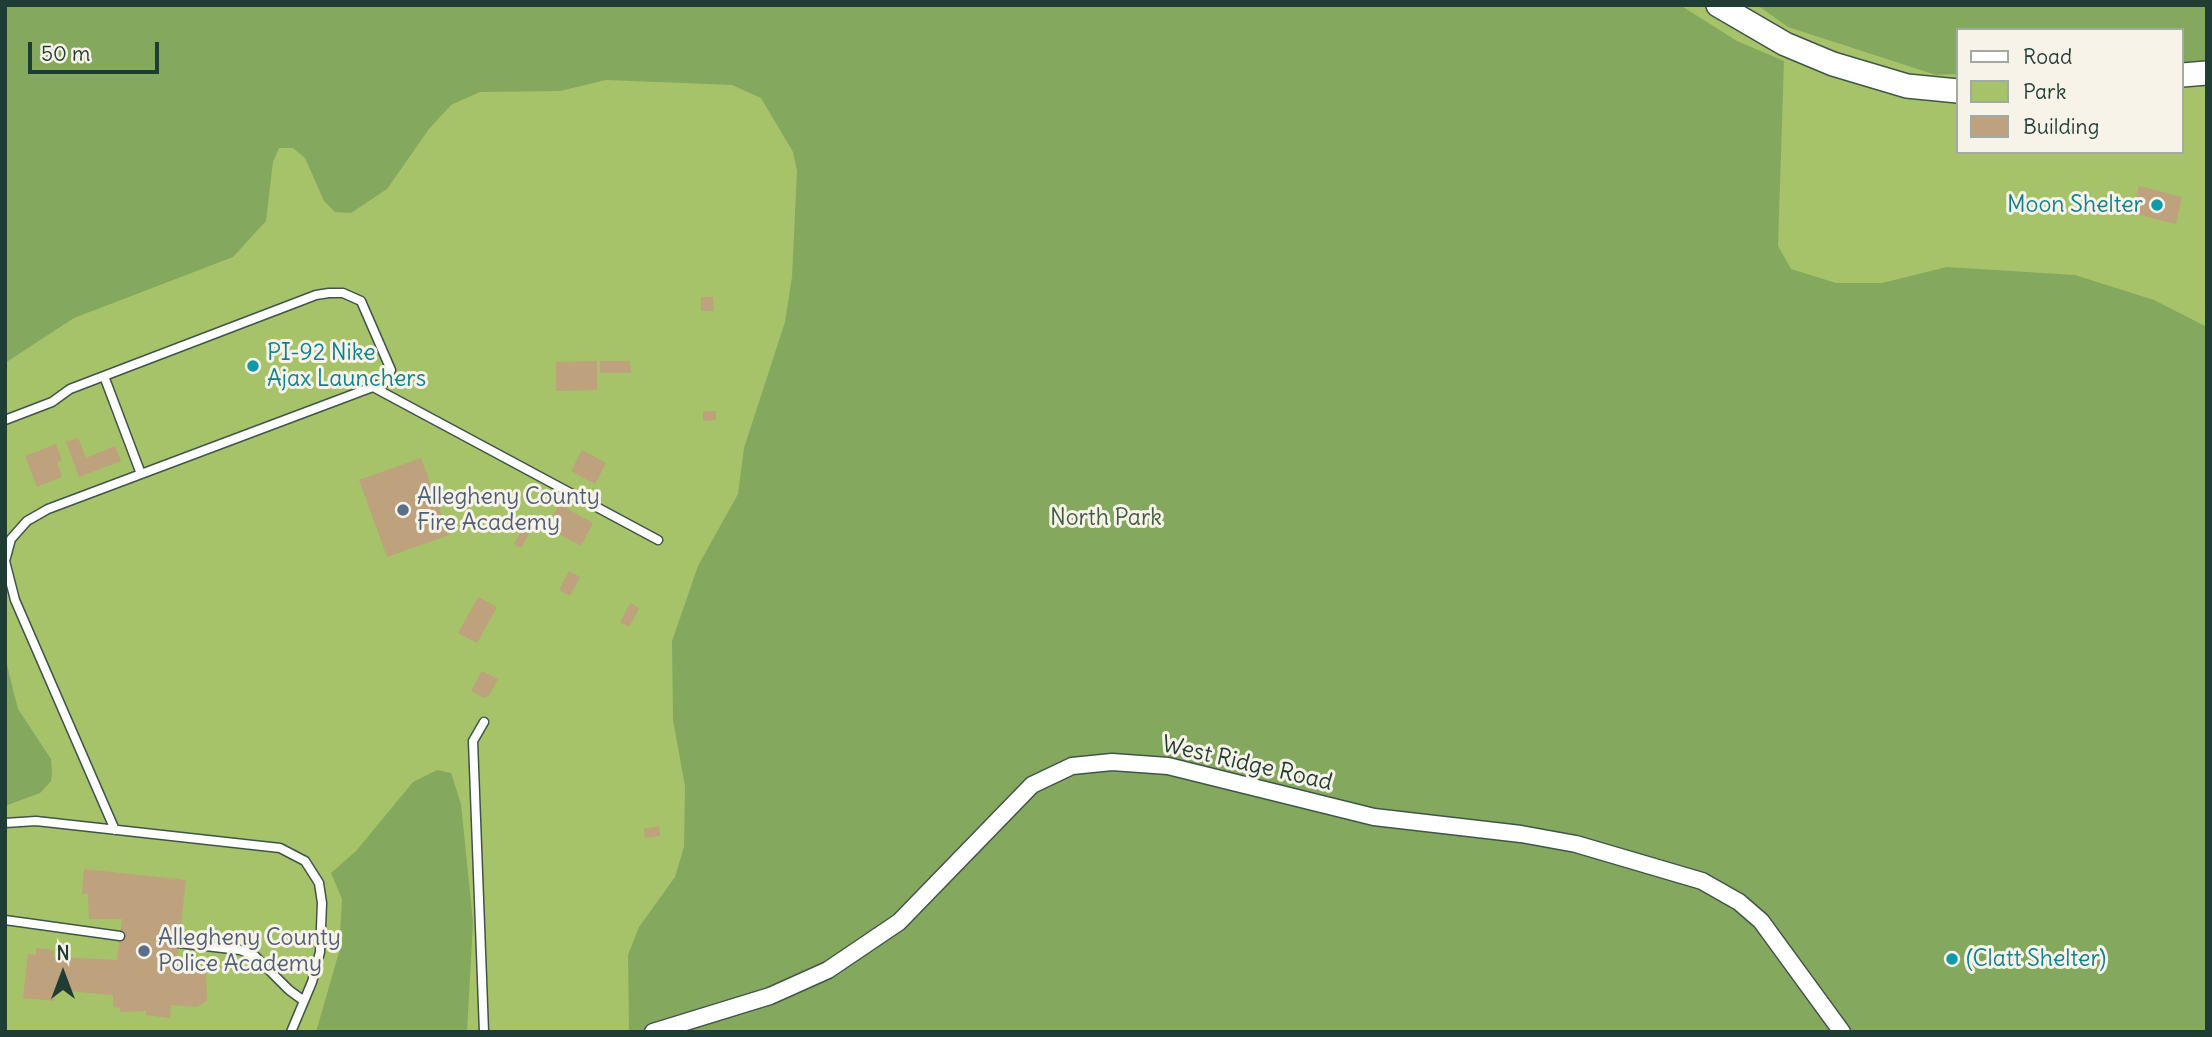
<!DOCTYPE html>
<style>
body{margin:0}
#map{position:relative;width:2212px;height:1037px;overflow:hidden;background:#f3dfc3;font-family:Delius,sans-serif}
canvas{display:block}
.frame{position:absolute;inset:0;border:7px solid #1f3d34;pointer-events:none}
.legend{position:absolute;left:1956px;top:28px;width:228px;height:126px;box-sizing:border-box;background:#f7f3e8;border:2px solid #a1aaa0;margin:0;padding:9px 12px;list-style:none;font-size:21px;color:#1f3d34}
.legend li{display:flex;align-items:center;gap:14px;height:35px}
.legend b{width:35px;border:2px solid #a1aaa0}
.north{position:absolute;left:28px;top:939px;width:70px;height:70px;-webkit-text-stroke:5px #f7f3e8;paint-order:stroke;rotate:0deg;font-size:19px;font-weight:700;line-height:28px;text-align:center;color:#1f3d34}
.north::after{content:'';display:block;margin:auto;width:24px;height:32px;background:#1f3d34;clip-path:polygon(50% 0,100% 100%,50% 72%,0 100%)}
.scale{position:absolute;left:28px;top:42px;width:131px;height:32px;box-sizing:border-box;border:4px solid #1f3d34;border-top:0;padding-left:9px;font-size:21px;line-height:24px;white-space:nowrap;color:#1f3d34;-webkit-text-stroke:5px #f7f3e8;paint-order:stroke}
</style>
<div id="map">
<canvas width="2212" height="1037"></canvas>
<div class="frame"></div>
<ul class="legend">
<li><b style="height:9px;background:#fff"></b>Road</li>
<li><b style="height:19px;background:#a6c36a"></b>Park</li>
<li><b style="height:19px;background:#bea17d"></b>Building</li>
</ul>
<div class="north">N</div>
<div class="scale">50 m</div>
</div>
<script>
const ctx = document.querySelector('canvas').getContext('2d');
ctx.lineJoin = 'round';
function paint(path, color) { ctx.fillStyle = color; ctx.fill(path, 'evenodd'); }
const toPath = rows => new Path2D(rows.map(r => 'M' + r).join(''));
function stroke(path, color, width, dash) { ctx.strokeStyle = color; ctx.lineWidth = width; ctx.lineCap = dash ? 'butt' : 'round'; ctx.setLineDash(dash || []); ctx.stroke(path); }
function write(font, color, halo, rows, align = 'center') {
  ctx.font = font + ' Delius,sans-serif'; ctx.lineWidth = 6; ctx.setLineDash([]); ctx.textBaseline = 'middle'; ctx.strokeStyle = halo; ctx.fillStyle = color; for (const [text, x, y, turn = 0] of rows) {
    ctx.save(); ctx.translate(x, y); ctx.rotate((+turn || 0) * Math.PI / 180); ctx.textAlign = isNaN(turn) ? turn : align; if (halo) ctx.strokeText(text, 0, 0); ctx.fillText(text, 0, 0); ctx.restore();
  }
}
paint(toPath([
 [5,5,2207,5,2207,1032,5,1032],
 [1958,30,2182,30,2182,152,1958,152]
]), '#a6c36a');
paint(toPath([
 [5,5,1680,5,1737,41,1784,61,1778,246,1791,269,1836,283,1882,283,1947,267,2075,275,2154,300,2207,327,2207,1032,629,1032,628,955,639,927,675,877,684,847,685,786,673,720,672,641,698,566,738,494,744,448,785,322,792,277,797,171,793,152,761,98,732,85,606,80,560,91,480,92,451,105,429,129,387,189,351,213,335,212,324,201,305,158,293,148,279,148,273,162,266,221,233,257,74,318,5,363],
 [1757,5,2207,5,2207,61,2182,62,2182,30,1958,30,1958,74,1936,75,1788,27],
 [5,657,18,709,51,759,52,774,51,781,40,793,5,806],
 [437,770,451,773,461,804,473,922,467,1032,316,1032,339,952,342,899,331,873,356,851,413,782]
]), '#84a95e');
paint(toPath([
 [2139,186,2182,197,2176,224,2132,213],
 [701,297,713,297,714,311,701,311],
 [597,361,597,390,556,391,556,362],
 [600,361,630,361,631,373,600,373],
 [703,411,716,411,716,420,703,421],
 [78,438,86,458,115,446,121,461,79,477,66,442],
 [56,444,62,460,57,462,62,477,37,487,25,456],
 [582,450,606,463,595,484,571,471],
 [421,458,449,535,387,557,359,480],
 [559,504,593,523,581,546,547,528],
 [522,530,529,534,521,548,514,544],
 [569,571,580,577,570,596,559,590],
 [478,597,497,607,477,643,458,633],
 [630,603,639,608,629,627,620,622],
 [482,671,498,679,489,696,484,698,471,691],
 [659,826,660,836,645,838,644,829],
 [84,869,186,880,176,970,206,972,207,1001,196,1007,171,1005,170,1018,146,1015,146,1011,121,1012,119,1008,113,1007,113,995,56,990,54,1001,23,998,28,954,36,955,36,948,54,950,54,957,117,960,122,919,89,919,88,894,82,894]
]), '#bea17d');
const lane = toPath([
 [104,376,141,474],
 [373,387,658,540],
 [5,420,52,402,70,389,316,295,329,293,343,293,361,301,391,370,386,382,48,509,27,521,11,539,5,561,15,600,115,830],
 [484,722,473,741,484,1032],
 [5,823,36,821,280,848,305,861,319,883,322,903,320,952,312,982,291,1032],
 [5,920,120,936],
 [179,943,240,950,255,956,289,990,304,1001]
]);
const street = toPath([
 [653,1032,770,996,828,970,899,922,1032,785,1072,766,1112,762,1168,766,1374,817,1521,834,1576,844,1702,881,1739,902,1761,921,1842,1032]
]);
const secondary = toPath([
 [1718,5,1785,44,1833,64,1907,86,1958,91],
 [2182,75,2207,73]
]);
stroke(lane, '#3f5549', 11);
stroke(street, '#3f5549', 19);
stroke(secondary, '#3f5549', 26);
stroke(lane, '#fff', 8);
stroke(street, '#fff', 16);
stroke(secondary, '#fff', 23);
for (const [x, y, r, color] of [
 [2157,205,7,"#0f9aa8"],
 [253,366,7,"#0f9aa8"],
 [403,510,7,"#5c6f8a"],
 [144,951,7,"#5c6f8a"],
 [1952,959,7,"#0f9aa8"]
]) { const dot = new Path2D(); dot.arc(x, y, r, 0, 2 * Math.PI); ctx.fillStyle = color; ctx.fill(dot); stroke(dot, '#f7f3e8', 2.5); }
write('23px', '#0d838f', '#f7f3e8', [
 ["Moon Shelter",2143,205,"right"],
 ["PI-92 Nike",267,353],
 ["Ajax Launchers",267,379],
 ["(Clatt Shelter)",1966,959]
], 'left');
write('23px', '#4e5e75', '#f7f3e8', [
 ["Allegheny County",417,497],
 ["Fire Academy",417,523],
 ["Allegheny County",158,938],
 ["Police Academy",158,964]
], 'left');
write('23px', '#415e42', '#f7f3e8', [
 ["North Park",1106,518]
]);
write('23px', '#1f3d34', '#f7f3e8', [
 ["West Ridge Road",1247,764,13]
]);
</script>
